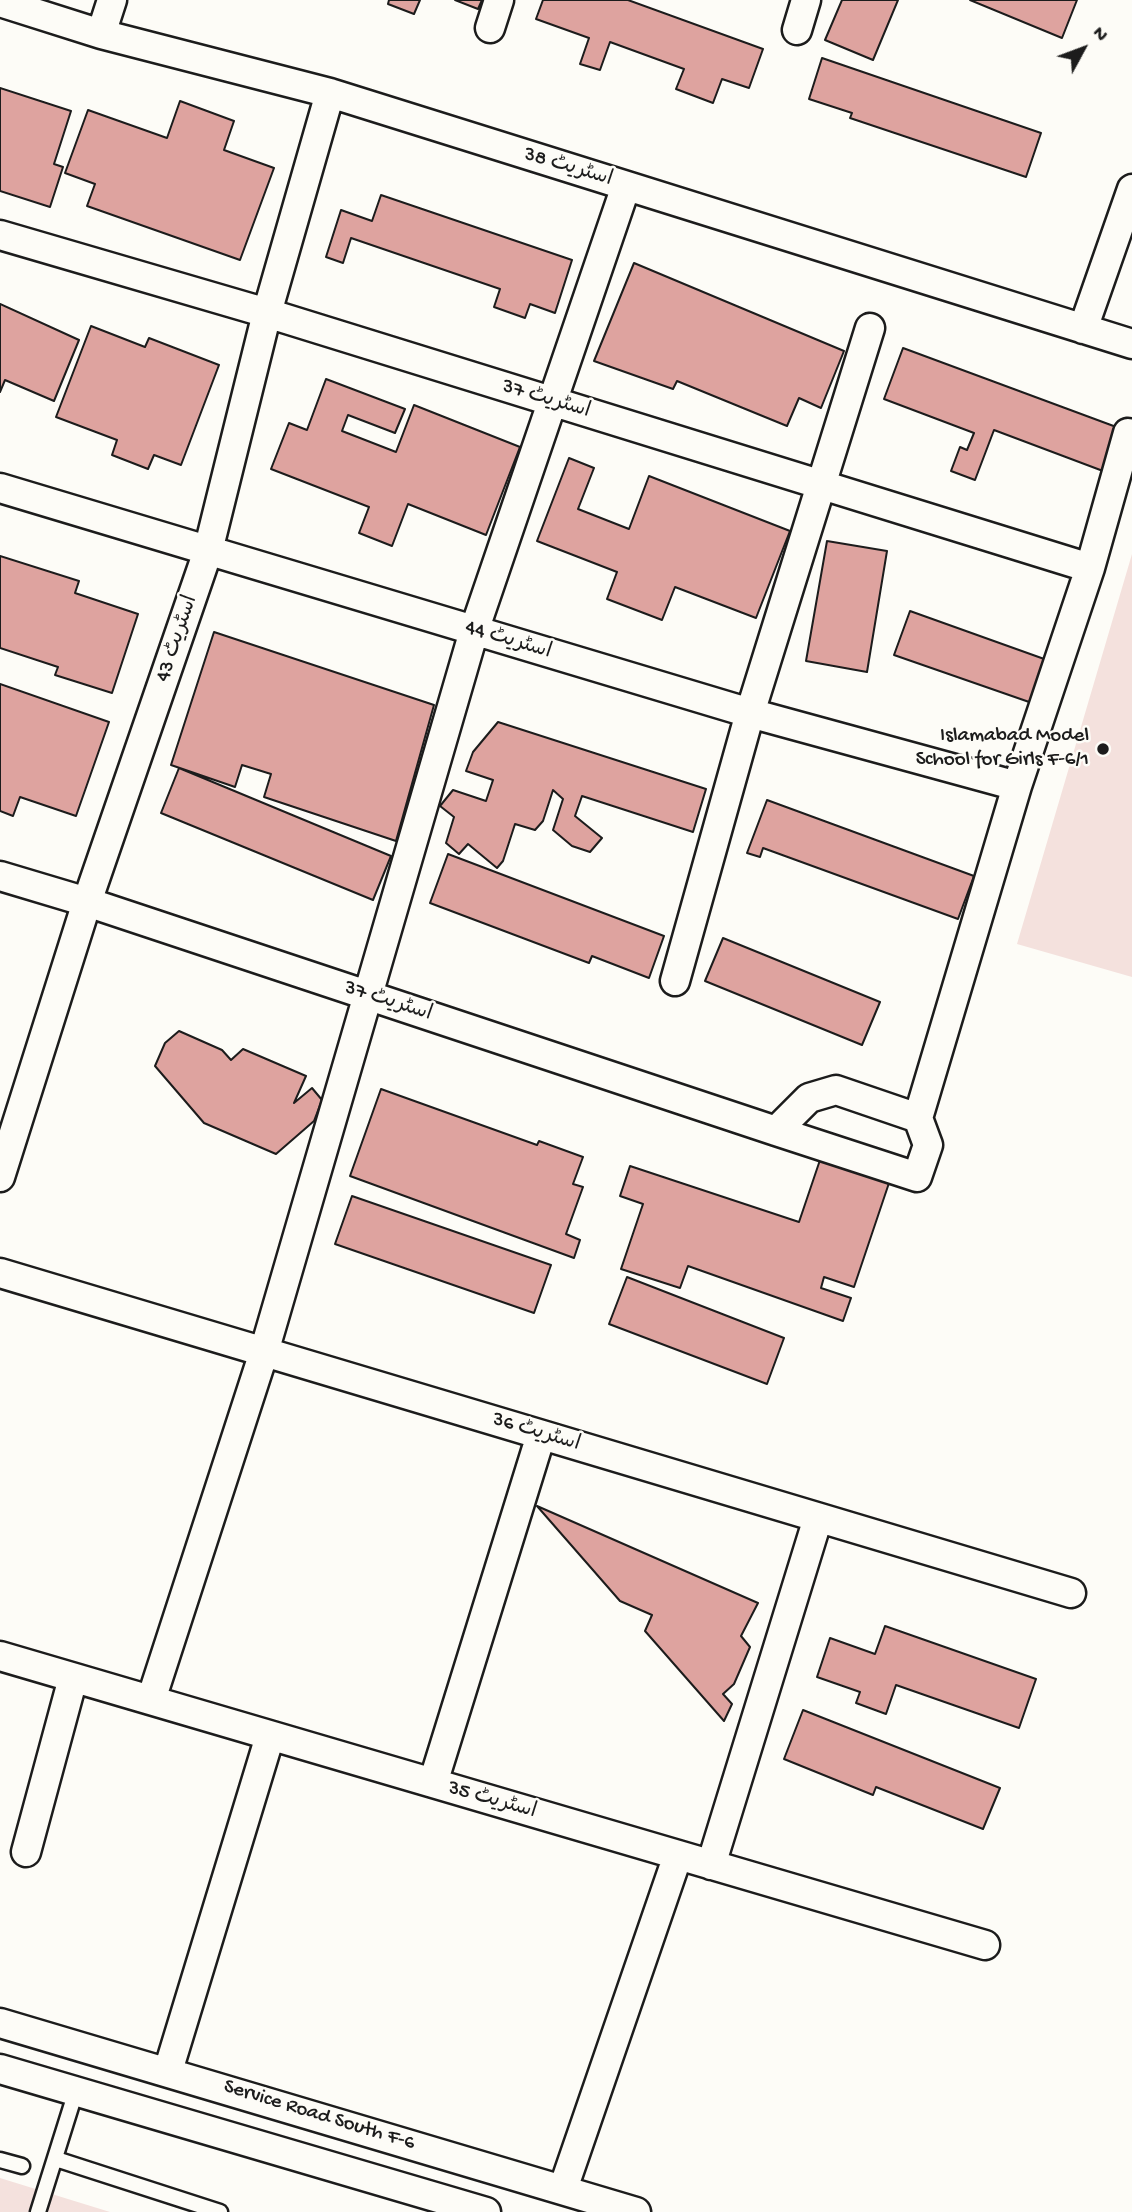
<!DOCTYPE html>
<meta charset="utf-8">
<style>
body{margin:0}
#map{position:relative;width:1132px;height:2212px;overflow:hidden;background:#fdfcf7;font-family:"Gochi Hand",sans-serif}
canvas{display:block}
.north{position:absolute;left:1048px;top:14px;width:70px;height:70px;-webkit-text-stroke:5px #fdfcf7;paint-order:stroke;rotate:49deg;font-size:19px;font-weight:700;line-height:28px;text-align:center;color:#1c1c1c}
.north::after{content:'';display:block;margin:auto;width:24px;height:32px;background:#1c1c1c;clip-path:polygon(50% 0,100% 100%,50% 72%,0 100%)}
</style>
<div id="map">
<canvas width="1132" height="2212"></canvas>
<div class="north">N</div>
</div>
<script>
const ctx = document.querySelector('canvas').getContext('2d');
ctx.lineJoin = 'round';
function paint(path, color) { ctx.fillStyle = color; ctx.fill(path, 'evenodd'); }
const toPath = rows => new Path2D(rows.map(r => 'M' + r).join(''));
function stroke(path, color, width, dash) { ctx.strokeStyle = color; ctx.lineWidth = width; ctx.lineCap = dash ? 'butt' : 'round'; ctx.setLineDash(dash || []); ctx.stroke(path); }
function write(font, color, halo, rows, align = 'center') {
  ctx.font = font + ' "Gochi Hand","Playpen Sans Arabic",sans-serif'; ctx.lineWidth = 5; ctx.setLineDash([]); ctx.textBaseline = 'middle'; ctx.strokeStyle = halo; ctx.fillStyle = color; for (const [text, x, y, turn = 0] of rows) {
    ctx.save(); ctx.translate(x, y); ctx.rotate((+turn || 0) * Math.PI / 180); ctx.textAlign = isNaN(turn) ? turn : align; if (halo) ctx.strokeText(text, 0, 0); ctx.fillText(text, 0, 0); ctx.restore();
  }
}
paint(toPath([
 [1132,554,1132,977,1017,944],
 [0,2178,110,2212,0,2212]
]), '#f4e1dd');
const building = toPath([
 [389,0,420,0,414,14,388,4,389,0],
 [455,0,482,0,478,9,455,0],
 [543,0,628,0,763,49,749,88,722,79,713,103,676,89,684,69,610,42,600,70,580,64,589,38,536,19,543,0],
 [842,0,898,0,873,60,825,40,842,0],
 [970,0,1077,0,1062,38,970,0],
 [822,58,1041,133,1026,177,850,118,852,113,809,99,822,58],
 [0,88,71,111,54,164,63,167,50,207,0,191,0,88],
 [180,101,234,121,224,150,274,168,240,260,87,206,95,184,65,173,88,110,167,138,180,101],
 [381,195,572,260,555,313,530,304,525,318,494,307,500,289,351,238,343,263,326,257,341,210,372,221,381,195],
 [634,263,844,351,821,408,799,398,787,426,677,381,673,389,594,361,634,263],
 [0,304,79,340,54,401,5,380,0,392,0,304],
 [91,326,145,347,149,338,219,365,181,465,154,455,148,469,112,455,117,440,56,417,91,326],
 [903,348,1119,428,1103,471,994,430,975,480,951,471,960,447,967,450,974,433,884,399,903,348],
 [326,379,405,409,395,433,348,415,342,431,396,452,414,405,520,447,486,535,408,504,392,546,359,533,369,507,271,469,289,423,307,430,326,379],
 [569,458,594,468,578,509,629,529,649,476,790,531,756,618,675,587,662,620,607,599,617,572,537,541,569,458],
 [827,541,887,551,867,672,806,661,827,541],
 [0,556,79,581,75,593,138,614,112,693,55,675,58,667,0,648,0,556],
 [910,611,1047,660,1032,703,894,655,910,611],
 [214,632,434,705,396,841,264,797,271,774,242,765,235,787,171,765,214,632],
 [0,684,109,722,76,816,20,797,13,816,0,811,0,684],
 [498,722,706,789,693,832,582,796,575,816,602,838,590,852,572,846,553,830,563,799,553,790,543,821,535,830,515,824,503,861,497,868,468,844,459,854,446,843,454,817,440,806,453,790,486,801,493,780,466,771,473,752,498,722],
 [179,768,391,856,373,900,161,813,179,768],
 [767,800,974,876,958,919,763,848,760,857,747,853,767,800],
 [448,854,664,936,649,978,592,956,589,963,430,903,448,854],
 [723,938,880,1002,862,1045,705,981,723,938],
 [179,1031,222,1050,231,1060,243,1049,306,1076,294,1103,312,1088,322,1100,314,1121,276,1154,204,1123,155,1066,165,1043,179,1031],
 [381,1089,537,1145,539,1141,583,1157,573,1184,583,1187,566,1234,580,1240,574,1258,350,1176,381,1089],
 [820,1160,889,1183,854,1287,824,1277,821,1288,851,1298,843,1321,688,1266,680,1288,621,1269,643,1204,620,1196,630,1166,799,1222,820,1160],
 [352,1196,551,1265,534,1313,335,1244,352,1196],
 [627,1277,784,1338,767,1384,609,1324,627,1277],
 [537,1506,758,1603,741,1636,750,1647,734,1684,723,1694,732,1704,724,1721,645,1631,652,1615,620,1601,537,1506],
 [885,1626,1036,1679,1019,1728,896,1685,886,1714,856,1703,860,1692,817,1677,830,1638,875,1654,885,1626],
 [803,1710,1000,1788,983,1829,876,1787,873,1795,784,1759,803,1710]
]);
paint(building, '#dea39f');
stroke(building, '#1c1c1c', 2);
const lane = toPath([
 [56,2159,220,2212],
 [0,2160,22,2166],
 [38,2212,76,2091]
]);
const street = toPath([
 [0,2,101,34,330,93,1132,344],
 [490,28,499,0],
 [797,30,806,0],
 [101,34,112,0],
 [0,235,267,313,1090,568],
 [1083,329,1132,189],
 [0,488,750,713,1017,786],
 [0,876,87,902,776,1131,917,1177,928,1145,918,1118,836,1090,809,1098,776,1131],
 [675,981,750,713,870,328],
 [918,1118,1017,786,1090,568,1128,433],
 [0,1177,87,902,208,551,267,313,330,93],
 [0,1273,1071,1593],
 [0,1656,985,1945],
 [151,1700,264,1352,474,631,626,186],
 [433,1783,541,1435],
 [26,1852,73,1678],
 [711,1865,818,1518],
 [0,2023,636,2212],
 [0,2069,486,2212],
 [168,2071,270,1736],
 [563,2189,678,1855]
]);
stroke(lane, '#1c1c1c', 19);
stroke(street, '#1c1c1c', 33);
stroke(lane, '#fdfcf7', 14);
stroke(street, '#fdfcf7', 28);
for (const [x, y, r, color] of [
 [1103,749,7,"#1c1c1c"]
]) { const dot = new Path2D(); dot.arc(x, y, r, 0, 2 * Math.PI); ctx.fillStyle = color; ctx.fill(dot); stroke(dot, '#fdfcf7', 2.5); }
write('21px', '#1c1c1c', '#fdfcf7', [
 ["اسٹریٹ 38",568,168,17],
 ["اسٹریٹ 37",546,400,17],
 ["اسٹریٹ 43",178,639,-71],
 ["اسٹریٹ 44",508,641,17],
 ["اسٹریٹ 37",388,1002,18],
 ["اسٹریٹ 36",536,1433,17],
 ["اسٹریٹ 35",492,1801,16],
 ["Service Road South F-6",319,2116,17]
]);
write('21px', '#1c1c1c', '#fdfcf7', [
 ["Islamabad Model",1089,737],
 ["School for Girls F-6/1",1089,761]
], 'right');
</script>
